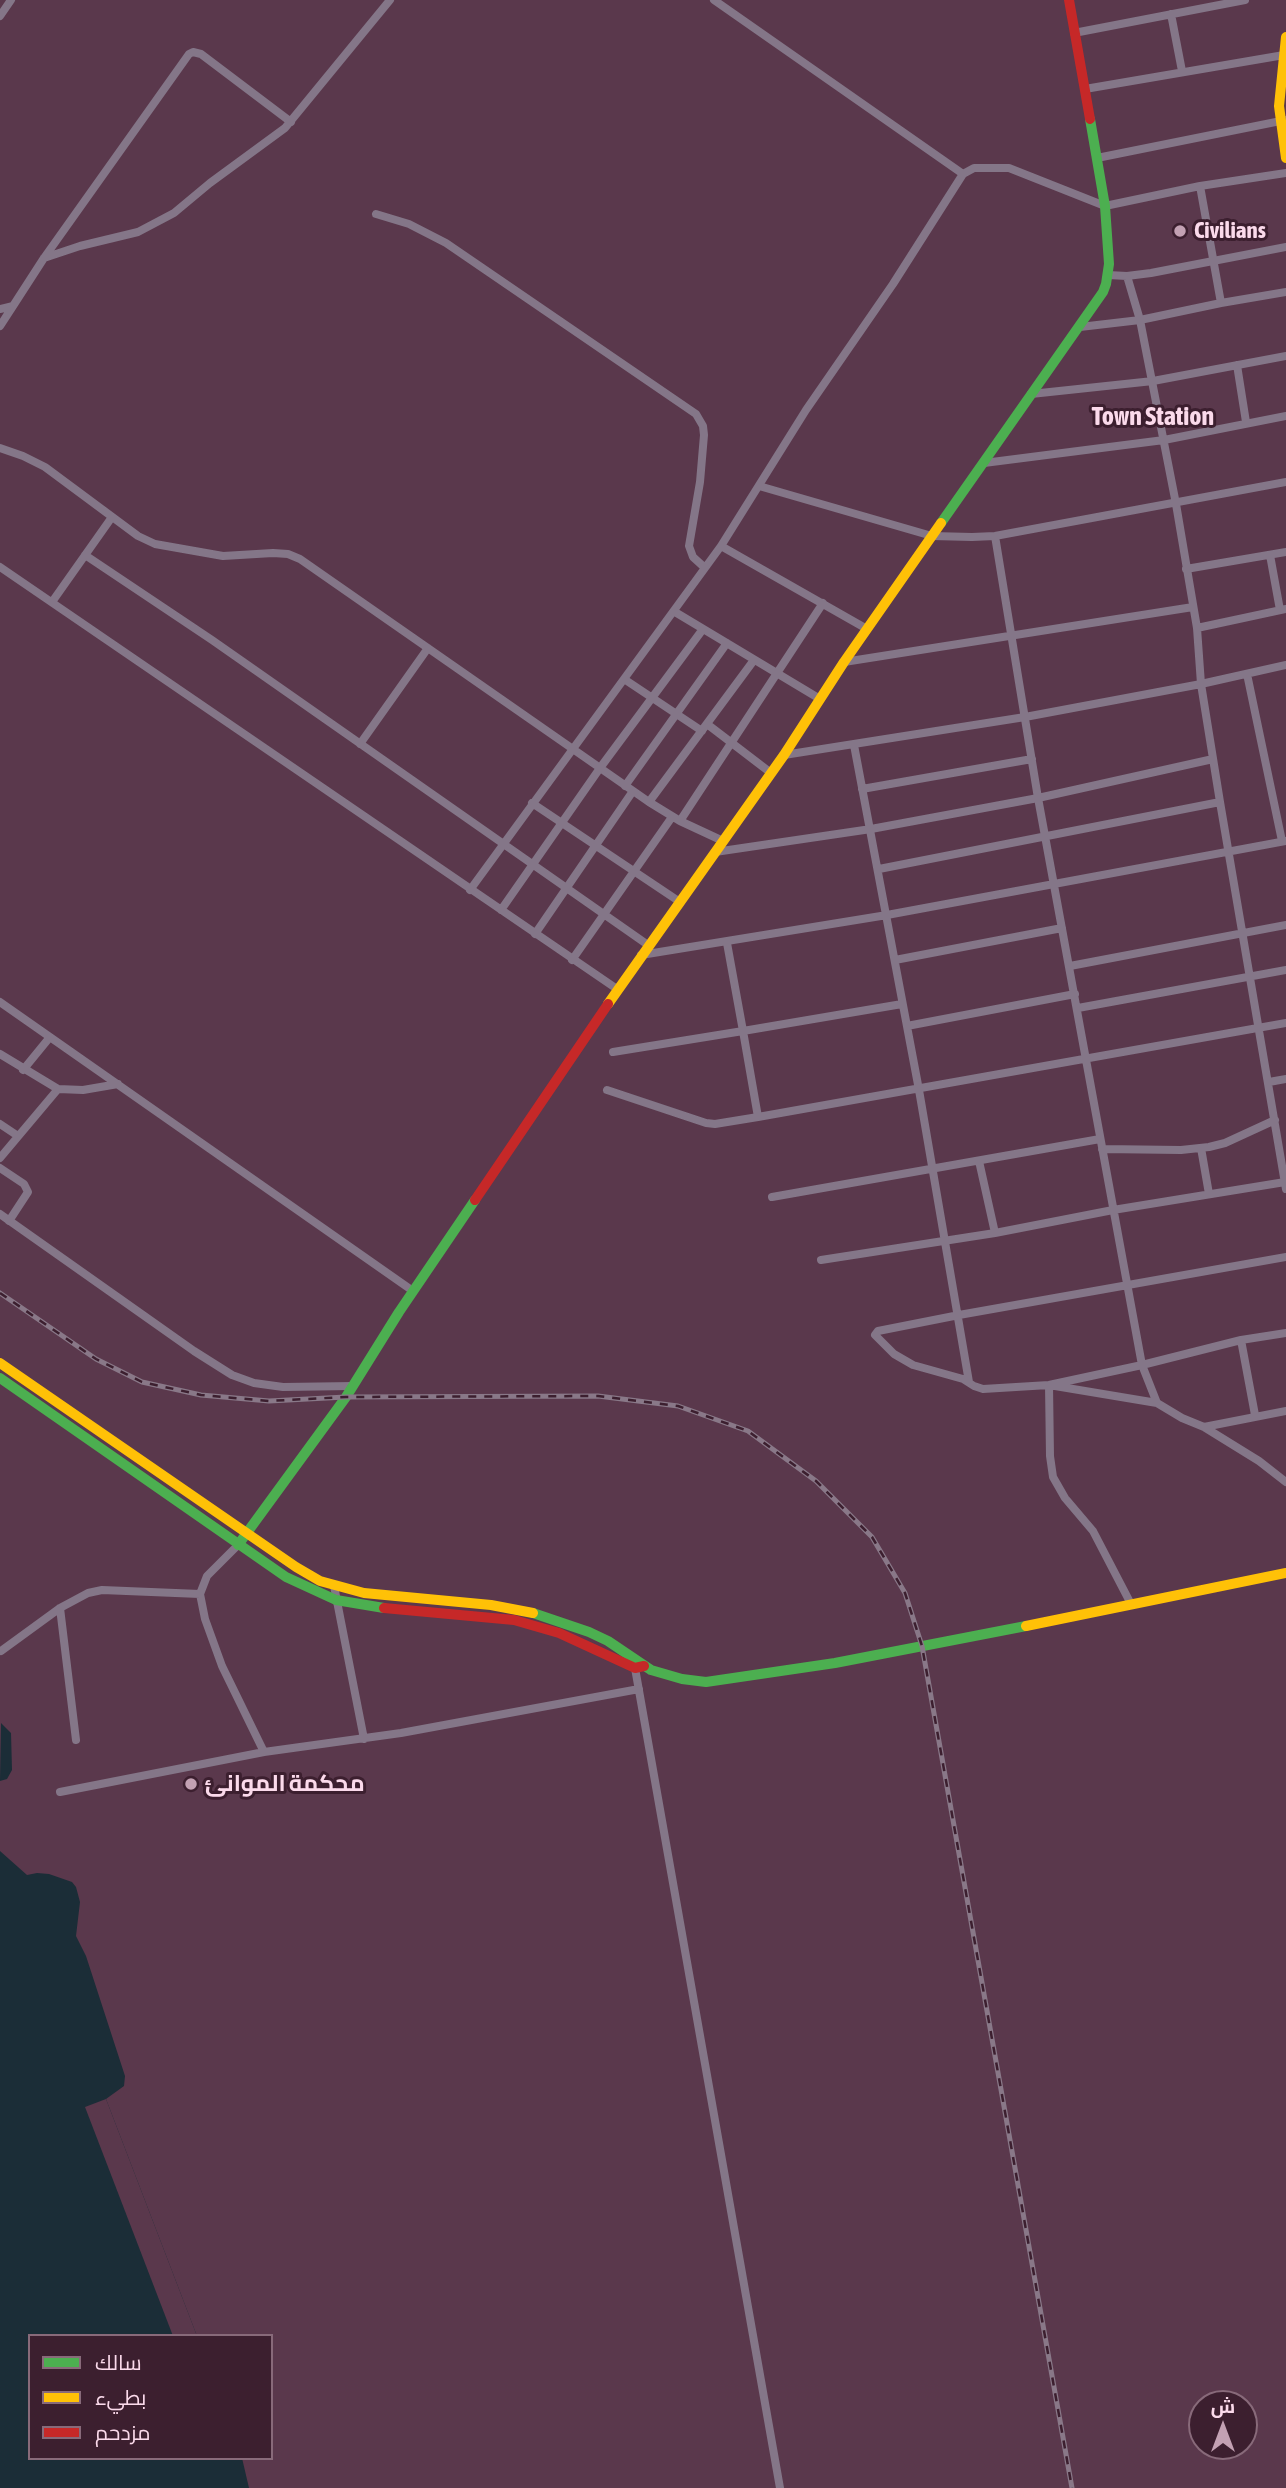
<!DOCTYPE html>
<meta charset="utf-8">
<style>
body{margin:0}
#map{position:relative;width:1286px;height:2488px;overflow:hidden;background:#5a384c;font-family:"Asap Condensed",Cairo,sans-serif}
canvas{display:block}
.legend{position:absolute;left:28px;top:2334px;width:245px;height:126px;box-sizing:border-box;background:#3c1f2f;border:2px solid #886a7a;margin:0;padding:9px 12px;list-style:none;font-size:21px;color:#fbdaeb}
.legend li{display:flex;align-items:center;gap:14px;height:35px}
.legend b{width:35px;border:2px solid #886a7a}
.north{position:absolute;left:1188px;top:2390px;width:70px;height:70px;box-sizing:border-box;background:#3c1f2f;border:2px solid #886a7a;border-radius:50%;rotate:0deg;font-size:19px;font-weight:700;line-height:28px;text-align:center;color:#fbdaeb}
.north::after{content:'';display:block;margin:auto;width:24px;height:32px;background:#c3a1b3;clip-path:polygon(50% 0,100% 100%,50% 72%,0 100%)}
</style>
<div id="map">
<canvas width="1286" height="2488"></canvas>
<ul class="legend">
<li><b style="height:9px;background:#4caf50"></b>سالك</li>
<li><b style="height:9px;background:#ffc107"></b>بطيء</li>
<li><b style="height:9px;background:#c62828"></b>مزدحم</li>
</ul>
<div class="north">ش</div>
</div>
<script>
const ctx = document.querySelector('canvas').getContext('2d');
ctx.lineJoin = 'round';
function paint(path, color) { ctx.fillStyle = color; ctx.fill(path, 'evenodd'); }
const toPath = rows => new Path2D(rows.map(r => 'M' + r).join(''));
function stroke(path, color, width, dash) { ctx.strokeStyle = color; ctx.lineWidth = width; ctx.lineCap = dash ? 'butt' : 'round'; ctx.setLineDash(dash || []); ctx.stroke(path); }
function write(font, color, halo, rows, align = 'center') {
  ctx.font = font + ' "Asap Condensed",Cairo,sans-serif'; ctx.lineWidth = 6; ctx.setLineDash([]); ctx.textBaseline = 'middle'; ctx.strokeStyle = halo; ctx.fillStyle = color; for (const [text, x, y, turn = 0] of rows) {
    ctx.save(); ctx.translate(x, y); ctx.rotate((+turn || 0) * Math.PI / 180); ctx.textAlign = isNaN(turn) ? turn : align; if (halo) ctx.strokeText(text, 0, 0); ctx.fillText(text, 0, 0); ctx.restore();
  }
}
paint(toPath([
 [1,1723,11,1733,12,1770,7,1779,0,1781],
 [0,1851,27,1875,37,1873,49,1874,72,1882,76,1887,80,1902,76,1936,86,1956,125,2076,124,2086,106,2099,197,2336,30,2336,30,2458,242,2458,249,2488,0,2488]
]), '#1b2d37');
paint(toPath([
 [106,2099,197,2336,173,2336,85,2107]
]), '#5a384c');
stroke(toPath([
 [714,0,963,174],
 [1171,14,1182,71],
 [0,16,11,0],
 [1074,33,1245,0],
 [1085,89,1284,55],
 [1097,158,1286,120],
 [1200,186,1221,303],
 [376,214,409,224,446,243,696,414,703,426,704,435,700,482,689,546,693,557,704,567],
 [44,258,80,246,138,232,174,213,210,183,285,128,390,0],
 [1108,275,1127,276,1151,273,1286,247],
 [1127,276,1140,320,1176,504,1197,628,1201,684,1220,802,1286,1189],
 [0,309,13,306,44,258,189,54,193,52,201,54,291,122],
 [0,326,13,306],
 [1080,327,1140,320,1221,303,1286,292],
 [1237,365,1246,422],
 [1031,394,1153,381,1286,356],
 [0,448,23,456,45,467,138,536,155,544,223,556,273,553,288,554,300,559,649,802,680,821,723,841],
 [984,463,1164,440,1286,416],
 [759,486,932,536,972,537,995,536,1286,482],
 [995,536,1038,798,1142,1365,1241,1340,1286,1333],
 [721,546,867,629],
 [85,555,212,640,648,945],
 [1270,555,1280,610],
 [0,567,617,989],
 [1186,569,1286,552],
 [52,602,112,517],
 [675,612,820,699],
 [1197,628,1286,609],
 [844,662,1193,607],
 [1247,674,1282,841],
 [624,679,702,731],
 [707,724,771,773],
 [360,744,428,648],
 [854,745,919,1090,969,1382],
 [784,755,1025,717,1201,684,1286,665],
 [625,786,727,643],
 [862,789,1032,759],
 [649,802,754,660],
 [532,803,680,902],
 [680,821,823,603],
 [715,852,871,829,1038,798,1213,759],
 [879,869,1220,802],
 [470,890,721,546,806,410,893,284,963,174,974,168,1009,168,1105,206,1200,186,1286,173],
 [501,910,600,768,703,629],
 [535,934,633,791],
 [727,943,743,1031,902,1004],
 [641,955,887,915,1286,841],
 [572,960,672,817],
 [895,960,1062,928],
 [1070,966,1286,925],
 [0,1002,413,1291],
 [1078,1008,1286,970],
 [907,1026,1075,994],
 [613,1052,743,1031,758,1117,1286,1023],
 [0,1054,58,1089,83,1090,118,1084],
 [23,1070,50,1037],
 [1269,1082,1286,1079],
 [607,1090,706,1123,715,1124,758,1117],
 [0,1124,18,1136],
 [1201,1148,1209,1194],
 [1102,1149,1181,1150,1209,1147,1225,1143,1275,1120],
 [0,1158,58,1089],
 [979,1161,995,1233],
 [0,1168,24,1184,28,1192,9,1221],
 [772,1197,1100,1139],
 [0,1214,194,1351,232,1375,254,1383,283,1387,353,1386],
 [1286,1257,959,1315,878,1331,875,1335,894,1354,913,1365,963,1379,974,1386,983,1389,1049,1385,1142,1365,1157,1403,1182,1418,1204,1427,1259,1461,1286,1482],
 [821,1260,995,1233,1113,1210,1285,1182],
 [1241,1340,1255,1415],
 [1204,1427,1286,1411],
 [238,1545,207,1576,200,1594,205,1619,222,1666,264,1752,401,1733,639,1689],
 [334,1586,364,1739],
 [1131,1604,1093,1531,1065,1498,1053,1477,1050,1456,1049,1385,1157,1403],
 [60,1608,76,1740],
 [1,1651,60,1608,88,1593,102,1590,200,1594],
 [635,1668,780,2488],
 [60,1792,264,1752]
]), '#847688', 8);
stroke(toPath([
 [941,523,1103,292,1106,284,1109,264,1105,206,1090,119],
 [0,1378,286,1577,336,1600,384,1608],
 [238,1545,346,1397,399,1312,475,1200],
 [533,1613,589,1632,608,1641,651,1670,682,1679,706,1682,835,1663,1026,1626]
]), '#4caf50', 10);
stroke(toPath([
 [1286,37,1279,106,1286,158],
 [608,1004,784,755,844,662,941,523],
 [0,1363,296,1567,320,1581,364,1593,491,1605,533,1613],
 [1026,1626,1286,1573]
]), '#ffc107', 10);
stroke(toPath([
 [1069,0,1090,119],
 [475,1200,608,1004],
 [384,1608,514,1620,559,1633,635,1668,644,1666]
]), '#c62828', 10);
const rail = toPath([
 [0,1293,96,1359,142,1382,201,1395,269,1401,346,1397,598,1396,678,1406,748,1431,816,1481,872,1537,905,1593,922,1646,1072,2488]
]);
stroke(rail, '#897888', 5);
stroke(rail, '#3c1f2f', 2.5, [8]);
for (const [x, y, r, color] of [
 [1180,231,7,"#c3a1b3"],
 [191,1784,7,"#c3a1b3"]
]) { const dot = new Path2D(); dot.arc(x, y, r, 0, 2 * Math.PI); ctx.fillStyle = color; ctx.fill(dot); stroke(dot, '#3c1f2f', 2.5); }
write('bold 23px', '#fbdaeb', '#3c1f2f', [
 ["Civilians",1194,231],
 ["محكمة الموانئ",205,1784]
], 'left');
write('bold 26px', '#fbdaeb', '#3c1f2f', [
 ["Town Station",1153,417]
]);
</script>
